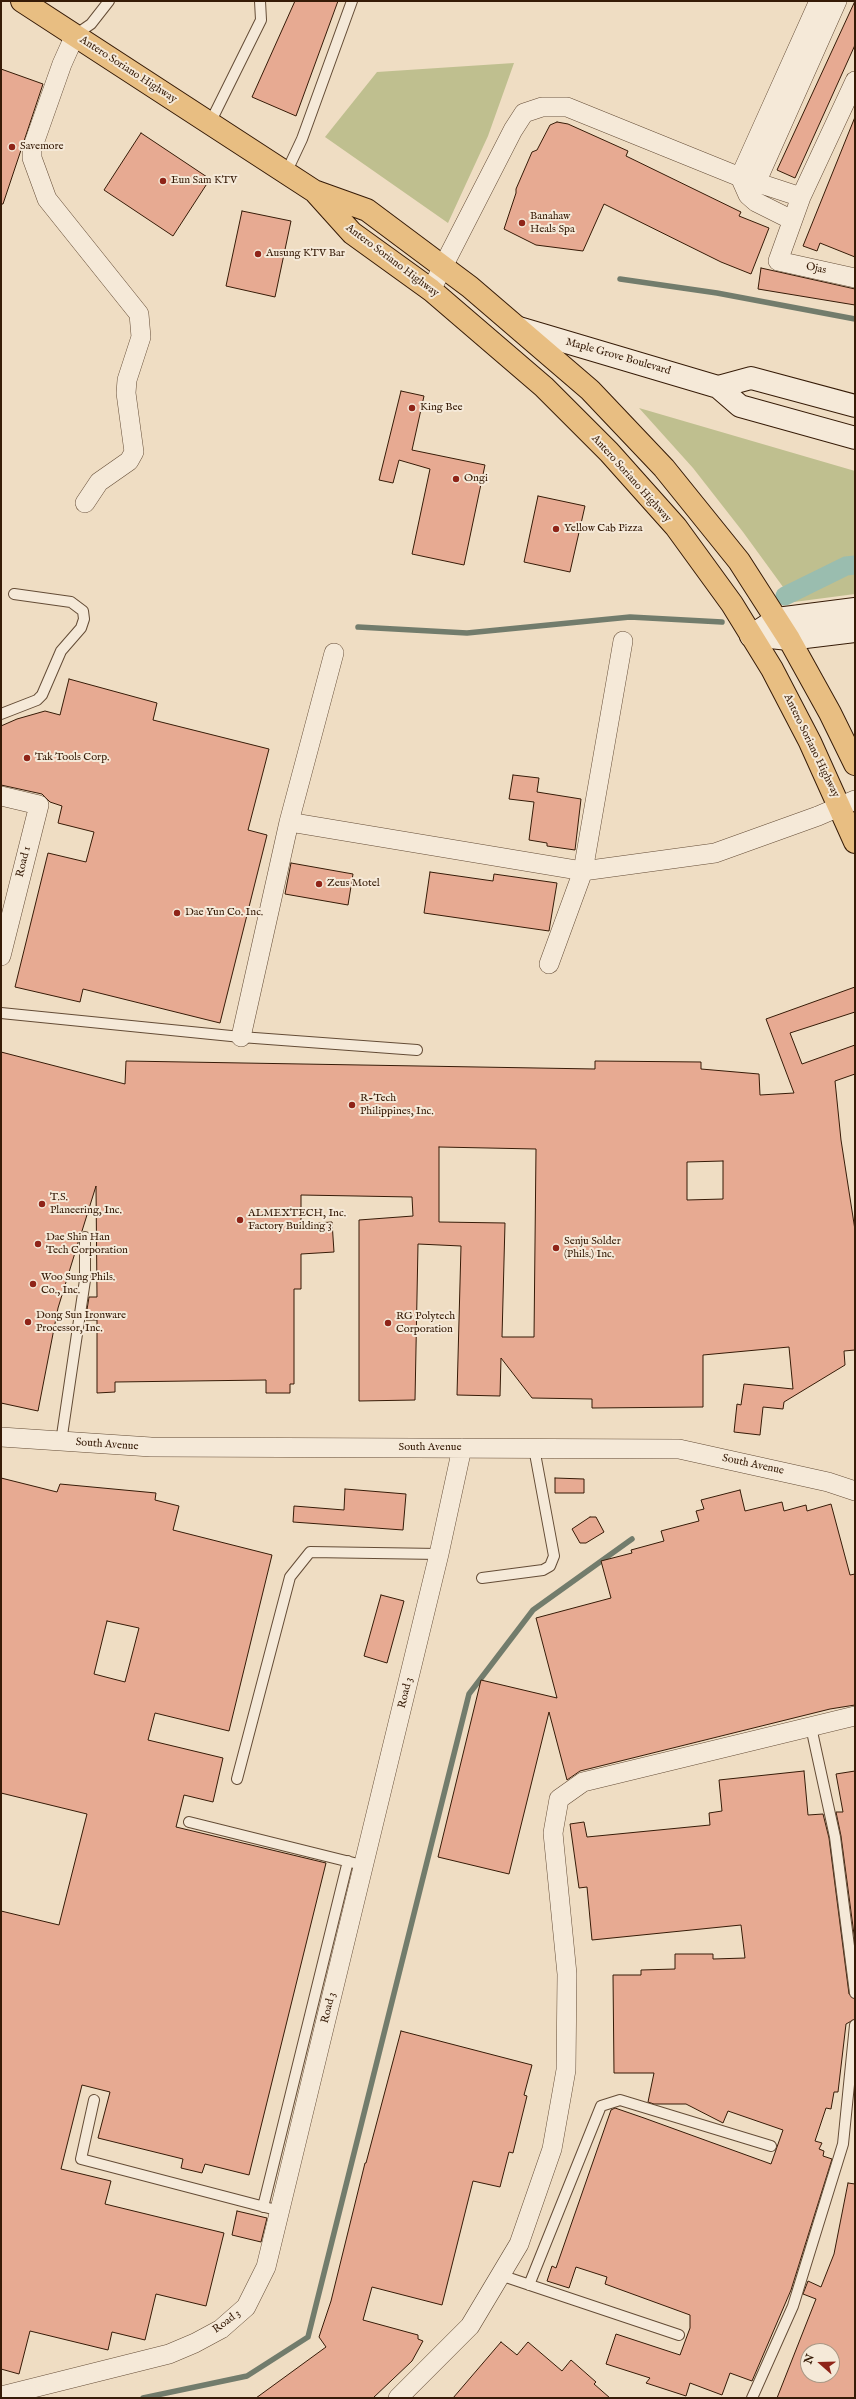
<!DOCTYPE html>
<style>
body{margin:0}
#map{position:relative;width:856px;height:2399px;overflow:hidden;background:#efddc3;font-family:"IM FELL English",serif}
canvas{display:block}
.frame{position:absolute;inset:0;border:2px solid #361b07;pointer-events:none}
.north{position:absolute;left:800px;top:2343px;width:40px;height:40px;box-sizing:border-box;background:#f5e9d8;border:1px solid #a99784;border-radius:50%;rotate:290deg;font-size:11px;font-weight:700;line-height:16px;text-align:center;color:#361b07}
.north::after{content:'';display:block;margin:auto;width:14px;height:18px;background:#8f2418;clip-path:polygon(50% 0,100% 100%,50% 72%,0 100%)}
</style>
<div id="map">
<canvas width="856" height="2399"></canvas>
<div class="frame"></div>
<div class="north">N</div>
</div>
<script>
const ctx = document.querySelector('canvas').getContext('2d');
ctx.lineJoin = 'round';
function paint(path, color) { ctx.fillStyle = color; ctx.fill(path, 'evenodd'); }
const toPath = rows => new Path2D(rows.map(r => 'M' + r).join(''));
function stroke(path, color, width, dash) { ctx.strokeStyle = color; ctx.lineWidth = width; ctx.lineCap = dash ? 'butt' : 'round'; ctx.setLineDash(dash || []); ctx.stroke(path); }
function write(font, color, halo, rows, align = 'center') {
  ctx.font = font + ' "IM FELL English",serif'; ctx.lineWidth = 4; ctx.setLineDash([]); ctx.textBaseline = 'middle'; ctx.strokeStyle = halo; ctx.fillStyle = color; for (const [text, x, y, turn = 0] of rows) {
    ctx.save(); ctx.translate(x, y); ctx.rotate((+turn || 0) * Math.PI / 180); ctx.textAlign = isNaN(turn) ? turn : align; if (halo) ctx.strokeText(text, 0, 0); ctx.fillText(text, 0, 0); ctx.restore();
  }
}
paint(toPath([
 [514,63,488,136,448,223,325,137,377,72],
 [639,408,855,471,855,594,794,602,743,532,693,468]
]), '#bfbf8f');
stroke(toPath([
 [620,279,717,293,855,319],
 [358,627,467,633,630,617,722,622],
 [143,2398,247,2376,308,2337,469,1694,533,1610,632,1539]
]), '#727c6c', 5.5);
stroke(toPath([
 [785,596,846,566,855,565]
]), '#9abdaf', 19);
const building = toPath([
 [295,1,338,1,296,116,252,97,295,1],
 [855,1,855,45,795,178,777,170,855,1],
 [1,69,43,84,3,204,1,204,1,69],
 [855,117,855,257,820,243,817,251,803,246,855,117],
 [557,122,568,124,628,151,626,156,741,212,739,216,769,228,751,274,721,262,604,204,583,251,536,245,504,229,516,193,516,189,532,152,537,150,550,125,557,122],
 [141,133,210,179,173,236,104,190,141,133],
 [242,211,291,221,275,297,226,286,242,211],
 [761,268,855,289,855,305,758,289,761,268],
 [401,391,424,396,412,450,485,465,464,565,412,554,430,469,399,460,393,483,379,480,401,391],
 [538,496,585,506,570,572,524,562,538,496],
 [69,679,157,703,153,720,269,749,248,830,267,835,220,1023,83,989,80,1002,15,987,48,853,86,862,94,832,58,823,62,806,50,802,42,794,1,785,1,726,17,719,45,711,60,715,69,679],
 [513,775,539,778,537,792,581,799,575,850,547,846,547,843,529,840,534,802,509,799,513,775],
 [291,863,353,874,348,905,285,894,291,863],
 [430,872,493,881,494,874,557,883,549,931,424,913,430,872],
 [855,987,855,1012,790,1033,802,1064,855,1045,855,1074,835,1081,841,1140,855,1230,855,1350,844,1351,845,1365,784,1402,783,1409,763,1407,760,1435,734,1432,737,1404,741,1405,744,1384,793,1389,789,1347,703,1355,703,1407,592,1408,592,1399,532,1398,501,1358,500,1396,457,1395,461,1246,418,1244,415,1400,359,1401,359,1220,413,1216,412,1197,301,1195,301,1224,332,1222,334,1252,301,1254,301,1289,294,1289,294,1384,290,1384,290,1393,266,1393,266,1380,115,1382,115,1392,97,1393,97,1320,86,1320,86,1316,89,1297,97,1297,96,1186,82,1231,79,1234,78,1243,58,1308,38,1411,1,1403,1,1052,125,1084,126,1061,595,1069,595,1061,701,1062,701,1069,759,1074,760,1095,794,1093,766,1019,855,987],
 [439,1147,536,1149,534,1337,502,1337,505,1223,439,1222,439,1147],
 [723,1161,723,1199,687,1200,687,1162,723,1161],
 [1,1478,57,1492,60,1484,156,1493,155,1500,179,1506,173,1530,272,1555,229,1731,155,1713,148,1740,223,1758,213,1802,184,1795,176,1827,326,1863,249,2175,205,2164,202,2173,181,2168,183,2159,98,2138,110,2092,82,2085,61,2169,111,2181,105,2204,224,2233,206,2306,156,2294,145,2340,112,2332,108,2350,30,2331,19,2374,1,2369,1,1911,59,1925,87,1814,1,1793,1,1478],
 [107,1621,139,1628,125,1682,94,1674,107,1621],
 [555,1478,584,1479,584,1493,555,1493,555,1478],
 [345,1489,406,1494,403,1530,293,1522,294,1506,344,1510,345,1489],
 [740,1490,745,1511,782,1502,784,1511,806,1505,807,1511,831,1504,850,1575,855,1574,855,1705,830,1709,580,1771,567,1780,549,1712,509,1874,438,1857,481,1680,557,1698,536,1618,611,1598,601,1561,632,1553,631,1550,664,1541,661,1531,699,1521,696,1511,704,1509,701,1500,740,1490],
 [590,1517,596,1517,604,1532,586,1543,580,1543,572,1529,590,1517],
 [381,1595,404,1601,387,1663,364,1656,381,1595],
 [804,1771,808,1815,823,1814,829,1838,849,1994,855,1999,855,2019,846,2024,838,2092,834,2092,831,2109,826,2108,815,2141,822,2143,819,2149,824,2151,823,2156,832,2159,791,2290,752,2381,730,2373,722,2395,690,2383,686,2396,646,2383,650,2378,606,2364,616,2334,680,2355,690,2328,690,2315,605,2284,607,2277,576,2267,569,2288,547,2281,552,2266,556,2268,611,2110,615,2108,644,2118,771,2164,783,2130,728,2111,723,2123,686,2104,654,2104,648,2102,654,2073,614,2073,613,1975,641,1975,641,1970,675,1969,675,1954,713,1954,713,1959,745,1958,741,1925,592,1940,587,1887,579,1888,570,1824,584,1822,587,1837,710,1825,709,1813,722,1811,719,1780,804,1771],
 [855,1771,855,1942,841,1836,836,1812,843,1812,836,1774,855,1771],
 [401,2031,532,2065,524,2095,527,2096,513,2153,509,2152,500,2187,473,2181,442,2305,372,2287,363,2320,418,2335,418,2339,423,2341,412,2361,373,2398,256,2398,326,2347,319,2337,331,2301,365,2163,366,2163,401,2031],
 [848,2183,855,2184,855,2398,777,2398,816,2299,803,2294,808,2281,821,2287,834,2254,848,2183],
 [808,2351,832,2351,832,2375,808,2375,808,2351],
 [237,2211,267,2218,261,2242,232,2235,237,2211],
 [501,2342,517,2355,528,2342,562,2371,571,2360,596,2382,594,2384,610,2398,453,2398,501,2342]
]);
paint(building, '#e7aa92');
stroke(building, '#361b07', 1);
const lane = toPath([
 [75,35,91,24,109,1],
 [210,123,261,20,260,1],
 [286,173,302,139,352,1],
 [1,714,37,700,42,695,61,651,81,628,84,619,83,611,71,602,14,594],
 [1,1013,241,1037,417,1050],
 [61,1442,85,1280,85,1237],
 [482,1578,543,1570,550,1566,554,1556,534,1448],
 [811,1727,835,1837,855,1993],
 [237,1779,290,1577,310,1552,439,1554],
 [189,1822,354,1863],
 [94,2100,81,2159,280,2211],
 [263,2207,348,1861],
 [500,2275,679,2335],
 [529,2285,601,2106,620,2100,771,2146],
 [752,2398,793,2306,843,2144,855,2025]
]);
const street = toPath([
 [75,35,62,64,32,149,32,158,47,199,139,314,141,337,127,380,126,393,134,452,129,461,99,482,85,503],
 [855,81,801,197,778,261,855,278],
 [756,183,837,1],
 [792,220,756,202,748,195,740,177,819,1],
 [431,290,513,130,524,113,542,107,567,107,740,177,801,197],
 [1,796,39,805,1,956],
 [289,822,583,871,715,853,818,816,855,800],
 [549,964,583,871,623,641],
 [241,1037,289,822,334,653],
 [1,1437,151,1447,679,1449,828,1482,855,1491],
 [1,2396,169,2354,195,2343,221,2329,246,2307,266,2267,439,1554,462,1448],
 [398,2398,470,2326,519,2244,552,2149,566,2070,567,1974,553,1833,559,1799,583,1782,855,1716]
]);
const secondary = toPath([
 [519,328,718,387,740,406,855,438],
 [718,387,751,378,855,406],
 [751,636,777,619,855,609],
 [770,637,789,639,855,631]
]);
const primary = toPath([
 [22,1,314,191,367,210,470,287,590,390,664,468,739,561,789,639,830,713,855,764],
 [316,193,352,233,431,290,544,387,609,452,676,527,732,604,772,669,810,742,855,842]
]);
stroke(lane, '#644c36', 12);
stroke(street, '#644c36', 20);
stroke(secondary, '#361b07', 24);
stroke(primary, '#361b07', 24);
stroke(lane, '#f5e9d8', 10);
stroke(street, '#f5e9d8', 19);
stroke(secondary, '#f5e9d8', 22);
stroke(primary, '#e8be82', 22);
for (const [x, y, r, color] of [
 [12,147,4,"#8f2418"],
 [163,181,4,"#8f2418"],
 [522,223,4,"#8f2418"],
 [258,254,4,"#8f2418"],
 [412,408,4,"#8f2418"],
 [456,479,4,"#8f2418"],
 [556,529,4,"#8f2418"],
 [27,758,4,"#8f2418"],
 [319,884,4,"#8f2418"],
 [177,913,4,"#8f2418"],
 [352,1105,4,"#8f2418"],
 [42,1204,4,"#8f2418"],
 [240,1220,4,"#8f2418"],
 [38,1244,4,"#8f2418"],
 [556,1248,4,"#8f2418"],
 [33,1284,4,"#8f2418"],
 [28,1322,4,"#8f2418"],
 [388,1323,4,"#8f2418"]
]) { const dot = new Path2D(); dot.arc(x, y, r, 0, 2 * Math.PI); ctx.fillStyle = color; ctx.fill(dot); stroke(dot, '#f5e9d8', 1.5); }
write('11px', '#361b07', '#f5e9d8', [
 ["Antero Soriano Highway",128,70,33],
 ["Antero Soriano Highway",392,261,37],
 ["Ojas",816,269,13],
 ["Maple Grove Boulevard",618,357,16],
 ["Antero Soriano Highway",631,479,48],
 ["Antero Soriano Highway",811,746,64],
 ["Road 1",24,862,-76],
 ["South Avenue",107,1445,4],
 ["South Avenue",430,1448],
 ["South Avenue",753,1465,12],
 ["Road 3",406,1693,-76],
 ["Road 3",329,2008,-76],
 ["Road 3",227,2322,-37]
]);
write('11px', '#361b07', '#f5e9d8', [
 ["Savemore",20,147],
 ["Eun Sam KTV",171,181],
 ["Banahaw",530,217],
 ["Heals Spa",530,230],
 ["Ausung KTV Bar",266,254],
 ["King Bee",420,408],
 ["Ongi",464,479],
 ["Yellow Cab Pizza",564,529],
 ["Tak Tools Corp.",35,758],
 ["Zeus Motel",327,884],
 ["Dae Yun Co. Inc.",185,913],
 ["R-Tech",360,1099],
 ["Philippines, Inc.",360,1112],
 ["T.S.",50,1198],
 ["Planeering, Inc.",50,1211],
 ["ALMEXTECH, Inc.",248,1214],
 ["Factory Building 3",248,1227],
 ["Dae Shin Han",46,1238],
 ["Tech Corporation",46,1251],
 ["Senju Solder",564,1242],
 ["(Phils.) Inc.",564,1255],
 ["Woo Sung Phils.",41,1278],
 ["Co., Inc.",41,1291],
 ["Dong Sun Ironware",36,1316],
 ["Processor, Inc.",36,1329],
 ["RG Polytech",396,1317],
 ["Corporation",396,1330]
], 'left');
</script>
